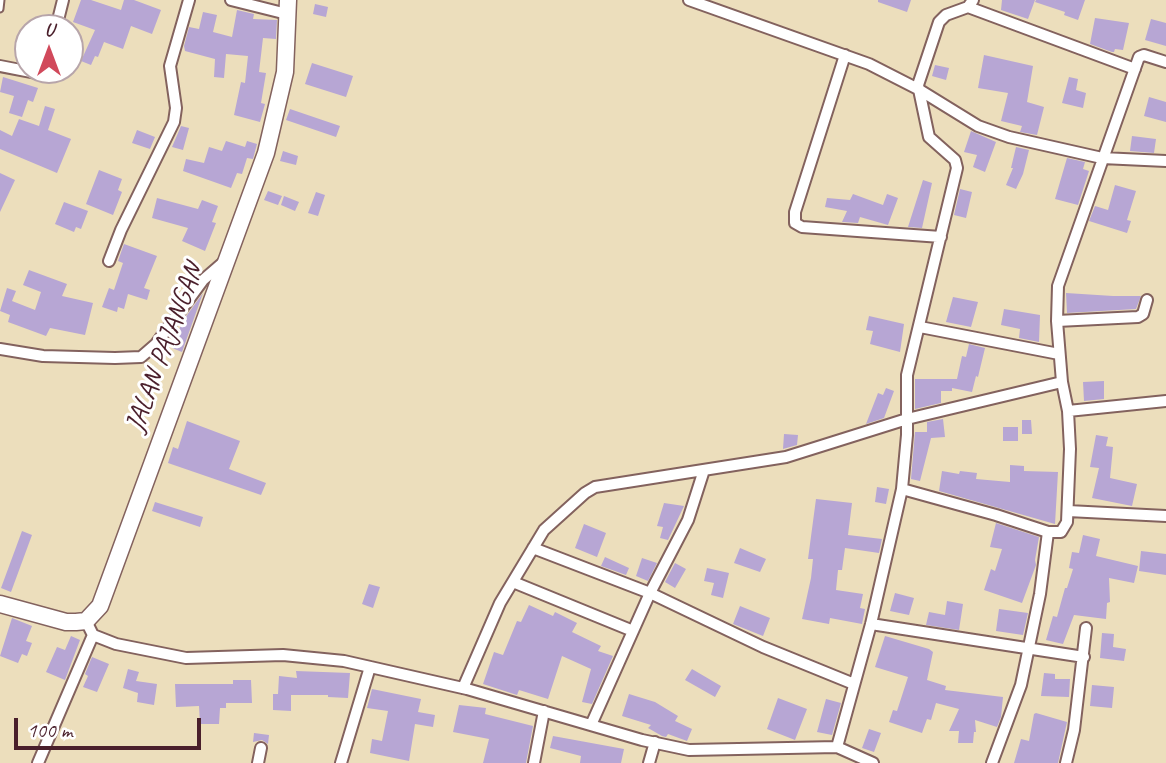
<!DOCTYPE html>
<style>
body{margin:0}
#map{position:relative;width:1166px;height:763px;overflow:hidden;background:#ecdebc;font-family:Caveat,sans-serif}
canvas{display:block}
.north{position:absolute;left:14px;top:14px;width:70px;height:70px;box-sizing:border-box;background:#fff;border:2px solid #b7a5aa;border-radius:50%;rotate:0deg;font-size:19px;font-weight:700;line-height:28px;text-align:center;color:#4a1f2b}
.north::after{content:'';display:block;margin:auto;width:24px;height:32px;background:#d1495b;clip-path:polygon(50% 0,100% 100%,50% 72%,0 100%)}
.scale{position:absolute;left:14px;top:718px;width:187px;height:32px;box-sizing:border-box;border:4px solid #4a1f2b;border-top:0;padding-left:9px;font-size:21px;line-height:24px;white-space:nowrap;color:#4a1f2b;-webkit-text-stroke:5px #fff;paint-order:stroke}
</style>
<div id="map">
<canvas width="1166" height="763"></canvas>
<div class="north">U</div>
<div class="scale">100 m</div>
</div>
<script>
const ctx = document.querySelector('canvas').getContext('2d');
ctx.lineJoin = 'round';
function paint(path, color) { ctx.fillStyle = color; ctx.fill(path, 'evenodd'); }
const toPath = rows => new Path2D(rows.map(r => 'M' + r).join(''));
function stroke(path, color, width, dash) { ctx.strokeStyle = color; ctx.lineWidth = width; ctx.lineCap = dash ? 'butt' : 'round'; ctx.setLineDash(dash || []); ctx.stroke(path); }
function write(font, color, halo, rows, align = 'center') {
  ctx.font = font + ' Caveat,sans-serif'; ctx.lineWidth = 6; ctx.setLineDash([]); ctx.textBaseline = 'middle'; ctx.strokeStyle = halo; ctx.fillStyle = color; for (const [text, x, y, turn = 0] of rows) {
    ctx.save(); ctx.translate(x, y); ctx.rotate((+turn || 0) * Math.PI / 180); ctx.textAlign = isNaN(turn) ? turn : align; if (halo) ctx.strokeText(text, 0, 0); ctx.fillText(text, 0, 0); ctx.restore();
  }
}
paint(toPath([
 [81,0,91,0,121,10,124,0,134,0,161,10,152,34,131,26,123,49,104,42,98,57,95,56,91,65,81,61,95,30,73,22],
 [878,0,911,0,907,12,878,2],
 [1002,0,1035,0,1028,19,1001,10],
 [1036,0,1085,0,1078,20,1064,15,1065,12,1035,2],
 [315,4,328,7,326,17,313,14],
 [237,10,254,14,253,19,277,20,276,39,263,38,259,72,266,73,261,103,265,104,260,122,234,115,241,82,245,83,248,56,226,54,224,78,214,77,215,59,185,51,184,46,189,27,199,29,203,12,217,15,213,32,232,37],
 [1095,18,1129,23,1123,50,1115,49,1114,52,1112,52,1090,44],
 [1151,19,1166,23,1166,46,1145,40],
 [984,55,1033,66,1027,102,1044,107,1037,135,1020,132,1022,126,1001,121,1008,93,978,88],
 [312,63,353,76,346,97,305,84],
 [935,65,949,68,946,80,932,76],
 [3,77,38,88,33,102,28,100,22,117,9,113,14,96,0,92],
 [1069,77,1078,79,1076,90,1086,93,1083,108,1062,103],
 [1149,97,1166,102,1166,122,1144,116],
 [45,106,55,109,48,130,71,139,57,173,0,149,0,130,12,136,19,119,39,126],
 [290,109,340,126,336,137,286,120],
 [181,126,189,128,183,150,172,147],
 [137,130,155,137,150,149,132,143],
 [971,131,996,142,985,172,973,167,977,155,964,152],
 [1132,136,1156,139,1154,153,1130,151],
 [226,141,245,147,247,141,257,144,253,159,247,158,242,174,237,173,231,188,183,171,186,159,204,163,209,147,222,151],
 [1016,147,1029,150,1023,174,1016,189,1006,185,1013,168,1011,168],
 [283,151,298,156,296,165,280,161],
 [1067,158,1085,162,1083,169,1089,171,1078,205,1055,199],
 [99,170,122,179,118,190,122,192,113,215,86,204],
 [0,173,15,180,0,212],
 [923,180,932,183,922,228,908,227],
 [1115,185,1136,191,1127,220,1131,221,1127,233,1089,221,1095,206,1108,210],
 [960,189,972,192,966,218,954,215],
 [268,191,282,196,278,205,264,200],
 [316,192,325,195,318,216,308,213],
 [853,194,883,205,887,194,898,198,888,225,860,217,858,223,842,222,847,211,825,207,827,198,850,200],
 [284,196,299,202,295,211,281,205],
 [157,198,198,209,202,200,218,206,212,222,216,223,205,251,182,241,188,228,152,218],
 [64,202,88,211,81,229,76,227,74,232,55,224],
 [124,244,157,256,144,288,150,290,147,300,128,294,124,309,118,307,117,312,102,307,109,288,114,290,123,263,118,261],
 [29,270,67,284,62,296,93,303,85,335,50,328,46,336,8,322,10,315,0,311,7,288,16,291,12,301,35,310,41,292,23,285],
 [203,293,182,352,172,348,182,322],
 [1066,293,1113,296,1141,296,1136,309,1067,313],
 [953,297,978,302,971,327,946,322],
 [1004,309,1040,315,1039,342,1019,338,1020,329,1001,325],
 [869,316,904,324,900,352,870,344,873,331,866,330],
 [969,344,985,348,978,377,976,376,972,392,952,388,952,391,941,391,941,403,915,409,915,379,957,379,962,356,966,357],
 [1104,381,1104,399,1084,401,1083,382],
 [886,388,894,391,884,418,866,424,878,393,883,395],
 [943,419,945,437,931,438,920,481,911,479,915,432,927,432,927,422],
 [1022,420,1031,420,1032,434,1022,434],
 [187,421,240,441,229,469,266,483,261,495,168,463,173,447,178,449],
 [1003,427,1018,427,1018,441,1003,441],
 [784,434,798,435,797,445,783,449],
 [1096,435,1108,437,1106,446,1113,447,1110,478,1137,484,1132,506,1092,498,1099,468,1090,467],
 [1010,465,1024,466,1024,471,1058,472,1055,524,939,491,942,471,959,474,960,471,977,473,976,479,1010,482],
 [877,487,889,489,886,504,875,502],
 [816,499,852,503,848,535,882,539,879,553,845,548,842,570,838,570,836,590,863,594,860,608,865,609,862,624,830,618,829,624,802,619,811,578,813,559,808,559],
 [155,502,203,517,200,527,152,511],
 [664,503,684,506,668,540,660,538,663,527,657,526],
 [996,523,1039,537,1035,560,1036,565,1022,603,984,590,991,569,995,571,1002,549,990,547],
 [584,524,606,533,597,557,575,548],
 [22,531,32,535,11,592,1,588],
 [1083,535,1100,539,1096,556,1138,566,1134,583,1109,578,1110,602,1107,603,1106,619,1074,615,1063,644,1046,640,1053,616,1057,617,1065,588,1067,588,1073,569,1069,568,1072,552,1079,553],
 [740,548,766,559,760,572,734,563],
 [1141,551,1166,554,1166,575,1139,571],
 [605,557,629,568,626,575,601,566],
 [642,558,657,563,648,581,636,576],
 [675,563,686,569,675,588,665,582],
 [707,568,729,573,723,598,711,595,714,583,704,581],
 [369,584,380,587,373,608,362,604],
 [895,593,914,598,909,615,890,611],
 [947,601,963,604,959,630,926,625,929,612,945,615],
 [529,605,553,616,555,612,577,623,572,632,601,646,598,651,613,656,592,704,582,702,591,669,562,656,548,699,519,690,517,695,483,684,494,652,503,655,517,621,521,622],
 [740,606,770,618,763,636,733,624],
 [999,609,1028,613,1023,635,996,631],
 [12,618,32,626,26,641,32,643,27,656,22,654,18,663,0,656],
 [1102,633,1114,634,1113,647,1126,649,1124,661,1100,658],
 [71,636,80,640,65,680,46,672,57,647,65,650],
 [885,636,929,649,933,652,927,680,946,686,945,690,1003,697,1001,717,997,727,975,720,976,732,974,732,973,743,958,743,959,731,949,731,959,709,936,703,931,720,927,719,922,733,889,722,893,710,897,711,908,677,875,667],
 [92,657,109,664,97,692,83,687,88,676,85,674],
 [128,669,139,672,136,681,157,684,154,705,137,702,138,693,123,688],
 [692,669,721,686,715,697,685,680],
 [296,671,350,673,348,698,328,697,328,695,291,695,291,711,273,710,273,694,278,694,279,676,297,678],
 [1044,673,1055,674,1055,679,1070,679,1069,697,1041,696],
 [233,680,251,680,252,703,226,703,226,708,220,708,219,724,200,724,199,706,176,707,175,684,233,684],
 [1092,685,1114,687,1112,708,1090,706],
 [372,689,421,699,418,712,435,715,433,727,415,724,409,761,370,753,372,739,382,741,388,711,367,708],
 [629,694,655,702,678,716,675,721,692,729,687,741,668,734,666,737,662,736,648,728,651,725,622,716],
 [778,698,807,709,795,740,767,729],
 [826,699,841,703,832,735,817,732],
 [459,705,486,708,485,714,533,726,526,763,483,763,489,739,453,732],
 [1036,713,1067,722,1058,763,1014,763,1021,739,1029,741,1034,714],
 [869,729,881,733,874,752,862,748],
 [254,733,269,735,268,744,262,740,253,742],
 [553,736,624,749,621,763,580,763,581,756,550,748]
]), '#b7a6d4');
const lane = toPath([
 [0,9,1,0]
]);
const street = toPath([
 [231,0,287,14],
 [689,0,869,64,918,89,978,126,1009,137,1102,158,1166,161],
 [968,7,1135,69],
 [56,28,63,0],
 [845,55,795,212,795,223,802,227,941,237],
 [0,66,36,73,43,70],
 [109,261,121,230,174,122,176,108,170,66,189,0],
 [1057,321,1138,317,1143,314,1147,300],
 [920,327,1059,354],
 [0,349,43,356,115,358,141,357,156,344,203,280,225,261],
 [1068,411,1166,401],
 [902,489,996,515,1048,532,1040,594,1021,685,992,763],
 [1068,511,1166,516],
 [1048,532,1061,532,1067,522,1070,449,1068,411,1062,382],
 [533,548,650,593,688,520,704,470],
 [513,582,633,631],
 [86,621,93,635,116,644,186,658,283,655,344,661,467,689,642,740,689,750,837,747,873,763],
 [871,624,1084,657],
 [463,688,500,603,544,530,585,493,595,487,786,457,907,419,1062,382,1057,321,1058,286,1139,57,1144,55,1166,62],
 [591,725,650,593,763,647,854,684],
 [837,747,871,624,902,489,907,435,907,375,957,168,955,160,929,137,918,85,939,22,946,15,968,7,973,0],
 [38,763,93,635],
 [258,763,261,748],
 [341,763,370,667],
 [534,763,544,711],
 [649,763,655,742],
 [1066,763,1074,730,1086,628]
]);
const secondary = toPath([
 [0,604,66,622,76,622,86,621,100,606,266,153,285,72,288,0]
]);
stroke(lane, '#83625e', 9);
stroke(street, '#83625e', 14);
stroke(secondary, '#83625e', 19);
stroke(lane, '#fff', 5);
stroke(street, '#fff', 10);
stroke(secondary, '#fff', 16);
write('28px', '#4a1f2b', '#fff', [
 ["JALAN PAJANGAN",165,348,-70]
]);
</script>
